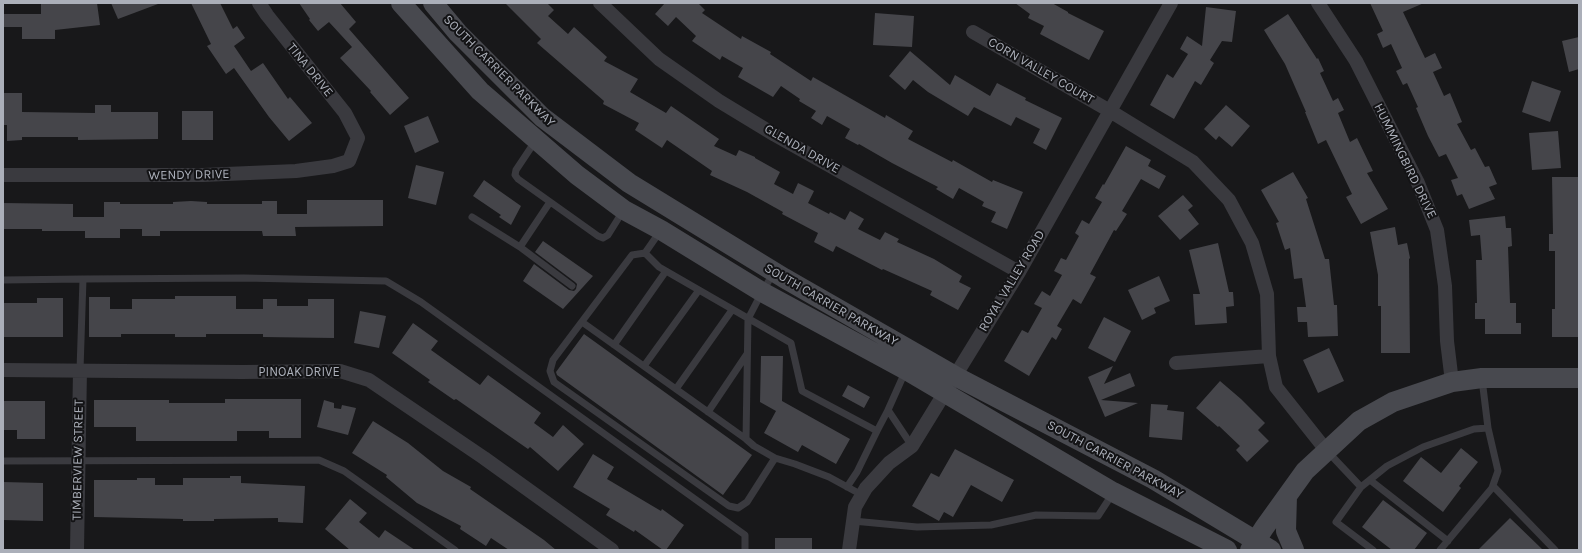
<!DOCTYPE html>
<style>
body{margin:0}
#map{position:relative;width:1582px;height:553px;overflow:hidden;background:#18181a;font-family:Karla,sans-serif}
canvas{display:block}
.frame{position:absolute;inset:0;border:4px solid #abafb9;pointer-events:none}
</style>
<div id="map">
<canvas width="1582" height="553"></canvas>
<div class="frame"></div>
</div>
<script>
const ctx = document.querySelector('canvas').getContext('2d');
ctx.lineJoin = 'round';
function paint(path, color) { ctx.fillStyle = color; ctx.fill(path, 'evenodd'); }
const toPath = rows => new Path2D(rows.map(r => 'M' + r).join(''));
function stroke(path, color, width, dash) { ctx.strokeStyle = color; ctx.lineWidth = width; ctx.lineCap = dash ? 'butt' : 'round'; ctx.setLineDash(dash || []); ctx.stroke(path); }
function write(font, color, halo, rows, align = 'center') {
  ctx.font = font + ' Karla,sans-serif'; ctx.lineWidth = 4; ctx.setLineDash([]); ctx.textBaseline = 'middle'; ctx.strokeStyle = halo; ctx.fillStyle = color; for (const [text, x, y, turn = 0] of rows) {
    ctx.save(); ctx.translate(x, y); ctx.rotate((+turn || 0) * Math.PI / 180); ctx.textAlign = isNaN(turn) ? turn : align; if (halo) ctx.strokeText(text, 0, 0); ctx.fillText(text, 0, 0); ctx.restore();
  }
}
paint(toPath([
 [41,3,97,3,100,25,55,30,55,39,22,39,22,27,3,27,3,14,41,14],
 [111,3,158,3,158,4,118,19],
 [191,3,220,3,233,29,237,26,245,38,234,46,251,71,263,63,288,99,290,97,312,123,289,141,269,117,234,68,226,74,207,46,211,44],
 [299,3,340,3,356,22,349,29,409,98,390,115,370,92,371,91,340,58,352,47,329,22,318,31,309,20,310,19],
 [505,3,547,3,554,10,548,16,568,34,574,27,607,57,604,61,638,79,630,92,666,113,671,106,719,139,714,146,736,156,739,150,755,157,755,158,780,172,774,184,793,194,798,183,814,191,808,203,829,214,830,212,845,220,850,211,864,219,858,229,880,240,885,232,899,239,897,242,934,259,962,276,959,282,971,288,958,310,930,295,932,291,883,269,882,270,836,246,833,252,814,242,818,233,782,214,783,212,747,192,710,175,712,171,667,140,662,148,635,130,639,123,603,104,604,101,537,43,541,39],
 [665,3,698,3,705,10,702,13,741,39,742,36,771,52,770,54,811,81,813,77,885,118,886,115,913,131,908,139,952,162,953,160,992,182,993,180,1023,192,1007,229,991,222,996,212,982,206,984,202,959,188,953,199,936,189,938,187,892,163,859,144,858,145,845,138,850,129,827,116,822,125,811,118,816,111,799,101,800,99,781,86,773,97,738,77,743,68,722,56,720,60,692,41,696,36,676,17,668,26,655,14],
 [1015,3,1052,3,1068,12,1068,13,1104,31,1089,60,1040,34,1044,26,1028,18,1030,14],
 [1370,3,1424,3,1403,12,1425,58,1435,53,1442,68,1433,72,1444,96,1450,93,1462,122,1457,124,1471,150,1475,148,1485,167,1489,166,1497,184,1489,187,1495,199,1469,209,1462,194,1457,196,1451,180,1458,178,1446,154,1439,157,1428,136,1416,108,1418,107,1407,83,1403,85,1396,71,1402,68,1391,44,1383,48,1377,34,1383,31],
 [1206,7,1236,11,1232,42,1222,41,1210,60,1214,63,1201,85,1195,81,1174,119,1150,105,1167,74,1173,78,1188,54,1180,49,1187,36,1202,46],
 [875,13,914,16,912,47,873,45],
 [1288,14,1317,59,1318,58,1324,71,1320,73,1333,101,1338,98,1344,110,1338,113,1350,142,1357,138,1373,171,1367,173,1388,209,1361,224,1346,197,1352,194,1326,140,1318,144,1305,112,1306,112,1285,64,1264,30],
 [1579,37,1579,69,1569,72,1562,41],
 [910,51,950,85,955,75,990,96,997,83,1026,98,1025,100,1062,118,1046,150,1033,143,1040,129,1016,117,1011,126,974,107,968,116,928,92,913,80,905,90,889,76],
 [1532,81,1561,91,1550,122,1522,112],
 [4,93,22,93,22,112,95,113,95,105,111,105,111,112,158,112,158,139,78,140,78,137,22,137,22,140,7,141,7,125,3,125],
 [1226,105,1250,126,1232,147,1219,136,1216,140,1204,129],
 [182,111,213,111,213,140,182,140],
 [428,116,439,142,415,153,404,126],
 [1558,131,1561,168,1532,170,1529,133],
 [1126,146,1151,160,1148,166,1166,176,1159,189,1141,179,1122,211,1127,214,1116,231,1114,230,1090,274,1096,277,1081,304,1073,299,1057,326,1062,329,1056,340,1052,337,1029,376,1004,361,1022,330,1028,333,1042,308,1034,304,1042,291,1050,296,1062,275,1054,271,1061,258,1066,260,1079,236,1075,233,1082,220,1089,224,1102,202,1095,198,1103,184,1104,185],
 [416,165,444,172,436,205,408,198],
 [1293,172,1308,198,1306,199,1325,259,1329,259,1334,305,1337,305,1338,336,1308,337,1307,322,1298,322,1297,307,1306,307,1302,278,1294,279,1290,248,1285,250,1276,223,1279,222,1261,190],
 [1552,177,1579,177,1579,337,1552,337,1552,309,1555,309,1555,251,1549,251,1549,234,1553,234],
 [484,180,521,206,511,225,499,217,501,215,473,196],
 [1183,195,1193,206,1188,210,1199,224,1180,240,1158,216],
 [307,200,383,200,383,226,295,227,296,236,263,236,262,231,160,231,160,236,142,236,142,229,120,229,120,238,85,238,85,231,42,231,42,229,3,229,3,203,73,204,73,217,104,217,104,202,120,202,120,204,173,204,173,202,191,201,207,202,207,204,262,204,262,201,277,201,277,214,307,214],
 [1505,216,1506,228,1511,228,1512,246,1508,247,1510,303,1516,303,1516,323,1521,323,1521,334,1485,334,1485,319,1475,319,1475,303,1477,303,1476,260,1482,260,1480,235,1471,236,1469,220],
 [1395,227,1398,245,1407,243,1410,258,1409,259,1410,353,1381,353,1381,306,1378,306,1378,275,1370,232],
 [543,241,593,276,563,309,523,281,534,264,569,290,574,291,576,289,577,284,575,282,535,252],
 [1218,243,1229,292,1233,292,1234,306,1226,307,1227,323,1195,325,1193,294,1200,294,1189,250],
 [1159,276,1170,301,1154,308,1156,313,1142,320,1128,290],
 [175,296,236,296,236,309,263,309,263,299,277,299,277,306,308,306,308,299,334,299,334,338,263,337,263,334,206,334,206,337,175,337,175,334,121,334,121,337,89,337,89,297,110,297,110,309,132,309,132,299,175,299],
 [37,298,63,298,63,337,3,337,3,303,37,303],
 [360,311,386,316,379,348,354,343],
 [1104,317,1131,331,1115,362,1088,348],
 [413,323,438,341,431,350,480,385,488,375,541,413,534,423,553,437,563,425,584,444,558,471,530,447,528,449,456,399,454,400,428,382,430,380,392,353],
 [584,334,752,455,723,495,557,375,556,372],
 [1329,348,1344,381,1318,393,1303,360],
 [761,356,783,356,782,401,850,439,836,464,802,445,798,452,764,433,776,411,760,402],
 [1113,366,1104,384,1130,373,1135,386,1101,400,1138,403,1105,417,1088,377],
 [1220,381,1241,399,1265,423,1258,430,1269,441,1247,462,1236,450,1240,446,1219,426,1218,427,1196,408],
 [848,385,870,397,864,408,842,396],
 [225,399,301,399,301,438,269,438,269,431,237,431,237,441,136,441,136,427,94,427,94,400,169,400,169,403,225,403],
 [324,400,334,403,334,408,341,409,342,405,356,408,348,435,317,427],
 [3,401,45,401,45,439,17,439,17,430,3,430],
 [1151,404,1168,405,1167,410,1184,412,1182,440,1149,437],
 [373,421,408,443,443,471,471,487,470,489,544,540,556,550,509,550,491,538,486,546,460,529,461,526,417,503,386,477,387,475,352,453],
 [1461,448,1478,462,1459,486,1461,488,1443,512,1403,481,1421,457,1441,473],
 [955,449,1014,480,1002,502,971,485,953,517,944,512,939,521,912,506,931,473,939,477],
 [593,454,614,467,607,479,661,511,662,509,684,525,666,550,663,550,635,530,634,532,606,515,610,509,573,487],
 [230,476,241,476,241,483,305,486,303,523,278,522,278,518,214,519,214,521,183,521,183,519,94,517,94,480,137,480,137,478,155,478,155,485,183,485,183,478,230,478],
 [3,482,43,483,43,521,3,520],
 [350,499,367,513,359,522,379,538,385,530,415,550,350,550,325,529],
 [1383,500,1427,533,1414,550,1392,550,1362,527],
 [1510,518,1543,550,1478,550],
 [775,538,812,538,812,550,775,550]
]), '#45454a');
stroke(toPath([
 [536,140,516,170,515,175,518,179,598,236,603,238,608,235,623,211],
 [550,202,520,247,572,286],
 [472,217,520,247],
 [661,230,645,253,632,255,553,360,550,371,554,382,729,506,738,508,747,502,775,458,795,464,829,477,862,495],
 [645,253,659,267,791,343,802,391,877,431,888,410],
 [773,274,762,292,748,319,746,439,754,446,775,458],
 [3,280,83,279],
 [582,322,746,439],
 [614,345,666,271],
 [644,366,699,290],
 [80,370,83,279,244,278,386,281,421,302,745,535,745,550],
 [905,372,888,410,912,446],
 [676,389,732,310],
 [708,412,747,354],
 [1328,452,1361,487,1336,522,1373,550],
 [3,461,319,460,344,471,455,550],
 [1370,480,1448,541],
 [1493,486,1555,550],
 [847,487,857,472,877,431],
 [1361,487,1387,466,1423,447,1474,429,1488,428,1482,379],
 [853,521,917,527,991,525,1036,515,1098,516,1113,493],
 [1440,550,1492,488,1498,471,1488,428]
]), '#3a3a3f', 7);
stroke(toPath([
 [600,3,659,59,719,101,775,135,1019,272],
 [1318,3,1356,61,1418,183,1437,230,1445,286,1447,341,1452,382],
 [973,32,1110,111,1193,162,1229,200,1252,243,1267,294,1269,356,1276,387,1326,450],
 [3,175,203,175,296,171,333,166,349,161,358,138,345,113,267,15,259,3],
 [1176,363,1269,356],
 [3,370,242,372,340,371,369,380,484,458,612,550],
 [77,550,80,370],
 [849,550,855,507,866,488,889,463,912,446,1019,272,1171,3]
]), '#3a3a3f', 14);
stroke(toPath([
 [401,3,480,91,577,175,624,210,661,230,762,292,906,370,1113,492,1227,550],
 [433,3,458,33,542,117,629,183,784,278,955,376,1153,479,1271,550],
 [1287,496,1286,531,1294,550],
 [1250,550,1264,528,1305,471,1359,421,1393,402,1452,382,1482,378,1579,378]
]), '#48494f', 20);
write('13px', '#abafb9', '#131315', [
 ["TINA DRIVE",310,70,51],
 ["SOUTH CARRIER PARKWAY",499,71,45],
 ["CORN VALLEY COURT",1041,71,30],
 ["GLENDA DRIVE",802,149,30],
 ["HUMMINGBIRD DRIVE",1405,161,64],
 ["WENDY DRIVE",189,175,-1],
 ["ROYAL VALLEY ROAD",1012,281,-59],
 ["SOUTH CARRIER PARKWAY",831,305,30],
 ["PINOAK DRIVE",299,372],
 ["TIMBERVIEW STREET",78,460,-89],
 ["SOUTH CARRIER PARKWAY",1115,460,28]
]);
</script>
